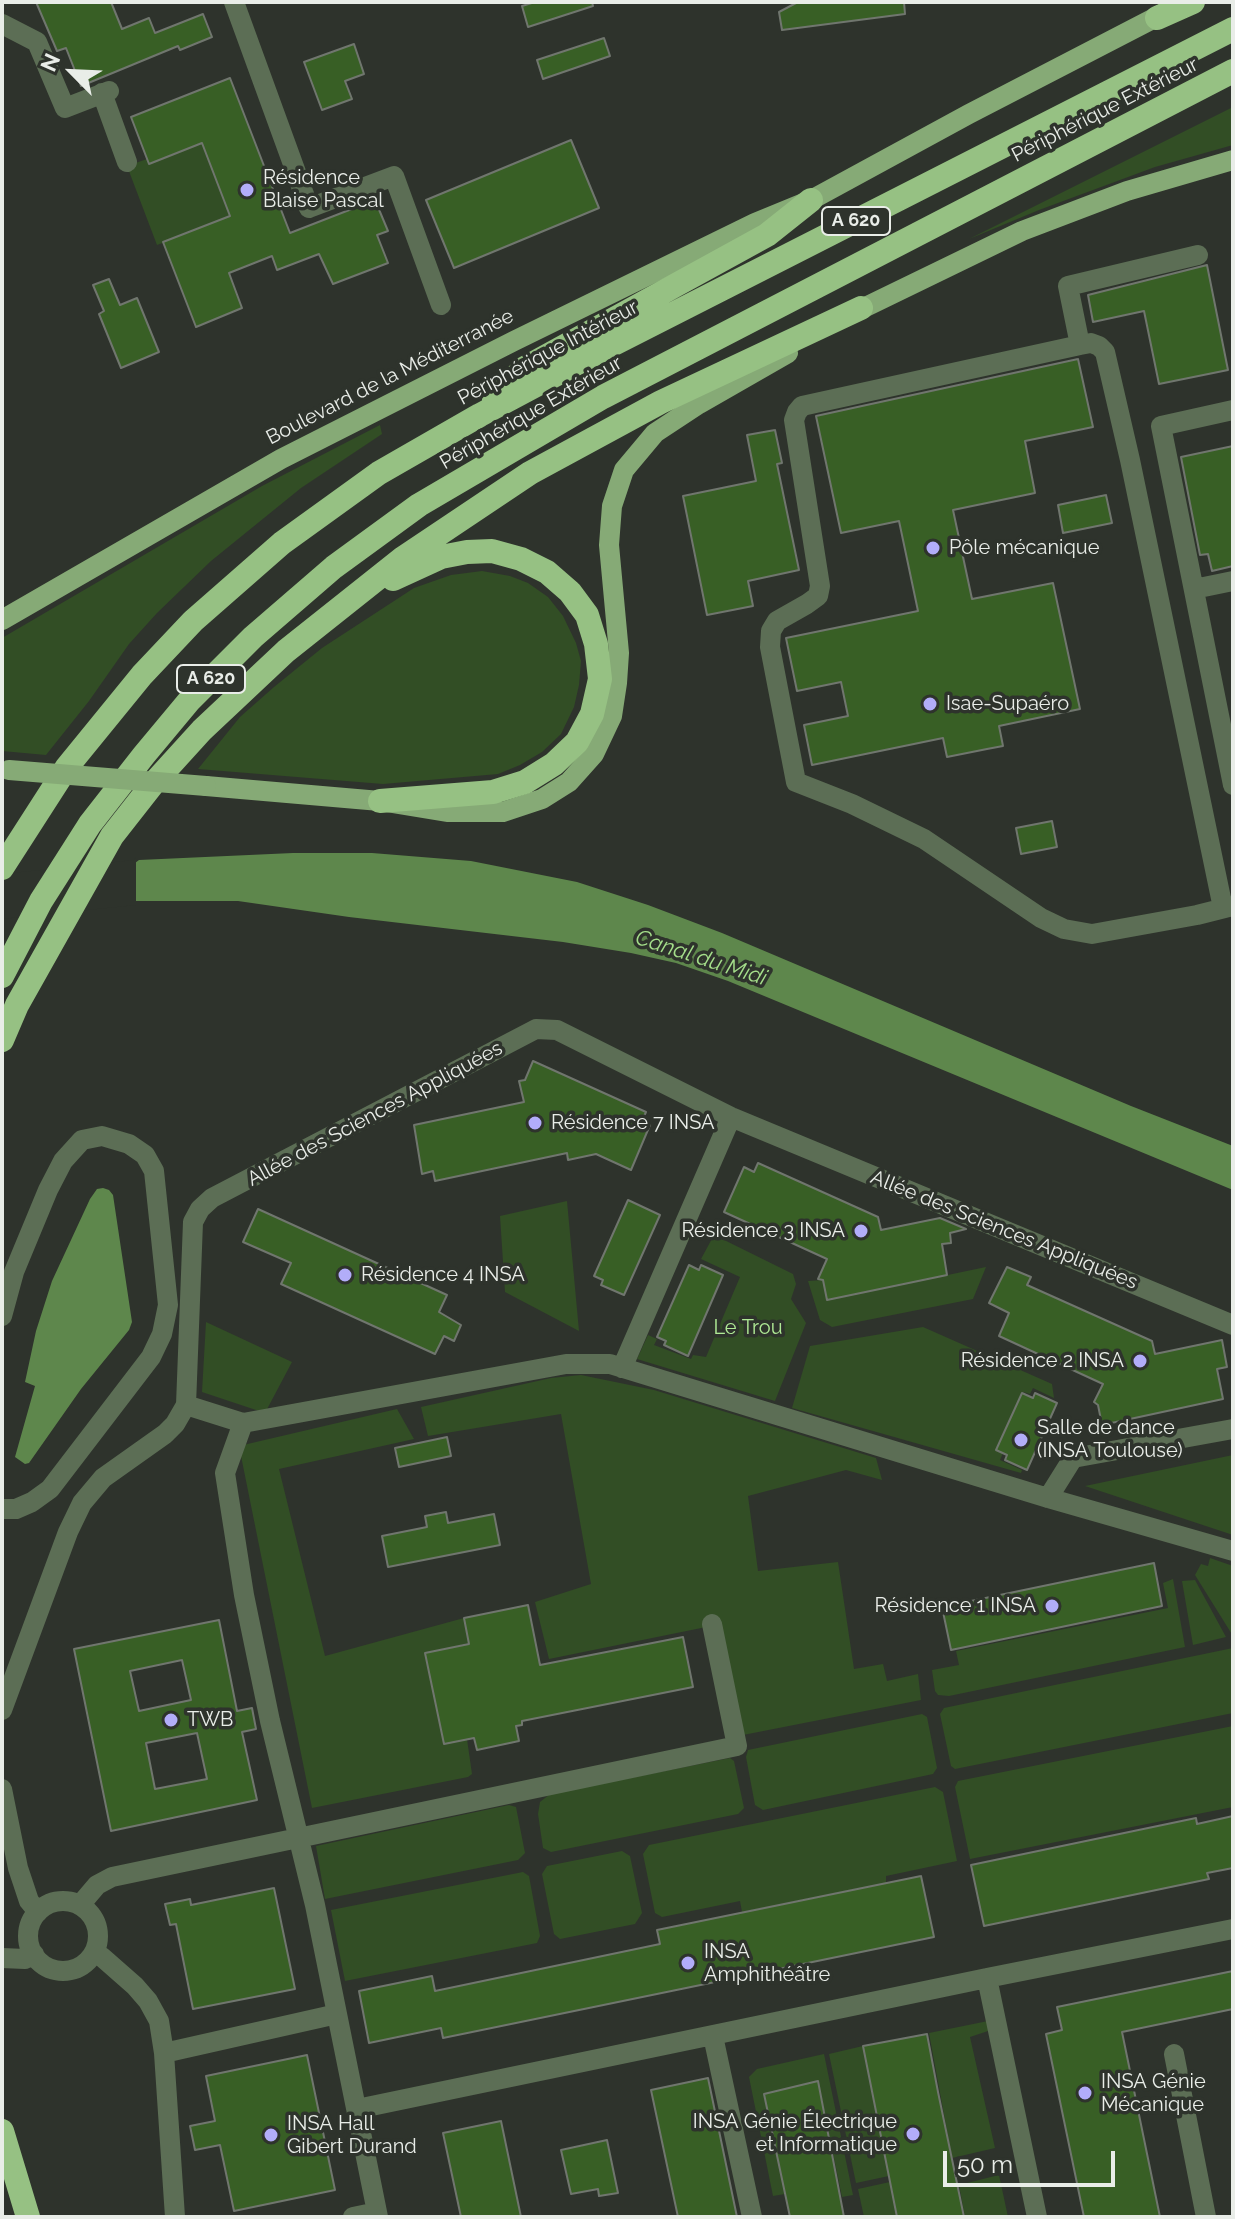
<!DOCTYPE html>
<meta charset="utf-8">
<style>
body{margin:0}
#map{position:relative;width:1235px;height:2219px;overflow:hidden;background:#2e332c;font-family:Raleway,sans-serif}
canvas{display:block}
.frame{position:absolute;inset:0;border:4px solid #e9ede8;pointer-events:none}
.north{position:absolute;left:32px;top:32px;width:80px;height:80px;-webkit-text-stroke:6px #2e332c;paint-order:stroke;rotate:294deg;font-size:22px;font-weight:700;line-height:32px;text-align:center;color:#e9ede8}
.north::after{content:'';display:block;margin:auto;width:28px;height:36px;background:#e9ede8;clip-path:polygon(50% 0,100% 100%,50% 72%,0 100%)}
.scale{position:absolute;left:943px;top:2151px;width:172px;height:36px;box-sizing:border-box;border:4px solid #e9ede8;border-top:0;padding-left:10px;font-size:24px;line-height:28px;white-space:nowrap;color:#e9ede8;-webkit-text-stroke:6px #2e332c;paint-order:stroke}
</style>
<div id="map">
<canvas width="1235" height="2219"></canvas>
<div class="frame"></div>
<div class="north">N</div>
<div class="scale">50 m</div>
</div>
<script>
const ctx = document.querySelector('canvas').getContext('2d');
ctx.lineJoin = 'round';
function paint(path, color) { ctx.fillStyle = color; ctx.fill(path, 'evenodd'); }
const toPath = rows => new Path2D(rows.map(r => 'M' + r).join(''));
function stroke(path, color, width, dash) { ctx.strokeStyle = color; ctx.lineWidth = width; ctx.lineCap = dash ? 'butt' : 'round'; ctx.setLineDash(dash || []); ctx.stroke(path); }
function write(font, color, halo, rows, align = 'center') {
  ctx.font = font + ' Raleway,sans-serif'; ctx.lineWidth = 7; ctx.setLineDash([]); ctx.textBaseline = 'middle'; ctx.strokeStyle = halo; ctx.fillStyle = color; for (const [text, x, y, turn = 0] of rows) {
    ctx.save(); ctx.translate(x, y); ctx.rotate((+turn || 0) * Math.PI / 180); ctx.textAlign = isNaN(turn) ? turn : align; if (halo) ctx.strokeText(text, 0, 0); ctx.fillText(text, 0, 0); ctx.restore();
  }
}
paint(toPath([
 [1233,107,1233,145,1155,167,1039,210,969,239],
 [202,143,230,217,157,245,127,166,147,159,149,164],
 [380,425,382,434,301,488,211,561,157,613,129,644,89,701,46,755,2,751,2,638,262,486],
 [482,571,510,576,528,583,548,597,563,616,576,643,581,661,579,685,574,707,561,734,542,752,520,765,498,774,383,784,198,769,240,717,274,687,322,648,414,588,451,575],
 [567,1201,579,1331,505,1292,500,1216],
 [714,1235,793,1274,796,1284,791,1299,806,1323,775,1401,637,1359,648,1335,657,1339,654,1345,691,1359,693,1355,706,1357,740,1277,701,1259],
 [986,1267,973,1299,832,1327,820,1320,808,1281,823,1280,828,1300],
 [206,1322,292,1362,265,1413,202,1392],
 [923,1327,1052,1384,1054,1398,1033,1388,1030,1394,1023,1392,1013,1414,1027,1470,1005,1460,1007,1455,1003,1453,1000,1460,1022,1470,1021,1473,792,1408,810,1346],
 [581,1375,654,1390,876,1458,882,1480,846,1470,748,1496,758,1571,838,1562,854,1669,883,1664,887,1681,918,1674,921,1700,743,1735,716,1625,549,1659,535,1602,591,1584,561,1414,428,1436,421,1407,551,1378],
 [397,1409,414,1439,279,1469,325,1656,464,1618,469,1643,425,1654,444,1744,467,1739,472,1774,468,1777,312,1808,239,1446],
 [1233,1455,1233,1535,1085,1486],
 [1210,1558,1233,1566,1233,1636,1195,1575,1201,1564,1208,1566],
 [1173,1579,1185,1647,949,1696,938,1695,935,1691,932,1670,959,1665,956,1651,1168,1608,1163,1583],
 [1195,1580,1226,1637,1193,1645,1182,1581],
 [1233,1648,1233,1713,955,1769,951,1766,940,1714,944,1708],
 [922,1714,927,1717,937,1768,933,1774,763,1810,755,1805,746,1757,748,1750],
 [1233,1726,1233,1807,970,1859,955,1787,958,1781],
 [730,1758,734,1761,744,1808,738,1814,551,1852,543,1848,538,1814,540,1802,550,1794],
 [935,1787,943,1792,957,1861,886,1876,886,1883,742,1912,740,1901,662,1917,655,1913,643,1854,649,1845],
 [509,1805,516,1807,525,1853,518,1860,325,1899,316,1846],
 [622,1851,630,1856,642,1913,635,1924,560,1939,554,1934,542,1874,547,1866],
 [523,1872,529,1876,540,1936,537,1943,345,1981,331,1910],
 [988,2021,988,2031,970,2037,995,2148,952,2158,929,2033],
 [863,2046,889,2176,856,2183,829,2054],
 [824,2054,853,2195,842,2197,818,2081,764,2094,785,2194,773,2196,749,2077,757,2069],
 [999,2175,1008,2217,965,2217,959,2185],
 [890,2182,897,2217,864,2217,858,2189]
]), '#324e25');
paint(toPath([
 [293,853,372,853,471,861,577,882,648,905,722,933,1131,1106,1233,1146,1233,1190,728,981,676,963,631,953,563,942,349,917,238,901,136,901,2,915,135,863,139,860],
 [103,1188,109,1190,113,1195,132,1322,129,1330,81,1389,29,1463,25,1464,15,1457,35,1386,25,1382,36,1331,52,1281,90,1199,97,1189]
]), '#5e874c');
paint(toPath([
 [136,857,136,905,2,919,2,874,134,860]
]), '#2e332c');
const building = toPath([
 [36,2,111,2,122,29,149,18,155,33,203,14,212,37,180,50,178,46,81,86,66,48,57,51,36,2],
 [535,2,592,2,593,6,528,27,522,6,535,2],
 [798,2,904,2,905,14,782,30,779,12,798,2],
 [604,38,610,56,543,79,537,60,604,38],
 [354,44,364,74,345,81,352,99,322,110,304,62,354,44],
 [230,78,290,233,375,200,388,231,377,235,388,263,333,284,319,254,277,270,272,256,229,273,242,308,196,327,163,242,230,216,202,143,149,164,131,117,230,78],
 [571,140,599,208,454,268,426,200,571,140],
 [1207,265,1228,370,1159,384,1144,311,1093,322,1088,295,1207,265],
 [109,279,120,305,137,298,159,352,121,368,99,314,104,311,93,285,109,279],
 [1078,359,1093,427,1025,441,1035,493,953,510,972,599,1053,583,1080,709,999,726,1003,746,987,749,947,757,943,738,812,765,804,725,848,716,841,682,797,691,786,638,918,611,899,521,841,533,816,416,1078,359],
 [775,430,782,463,777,464,799,570,748,581,753,606,707,615,683,496,756,481,747,435,775,430],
 [1233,446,1233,566,1212,571,1208,554,1200,555,1181,457,1233,446],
 [1106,495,1112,523,1063,533,1058,505,1106,495],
 [1052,821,1057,847,1021,854,1016,828,1052,821],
 [533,1061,646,1112,642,1121,650,1125,631,1170,596,1154,568,1160,567,1153,435,1181,433,1171,422,1174,414,1125,524,1102,519,1081,525,1080,533,1061],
 [758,1163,878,1217,881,1230,940,1218,966,1229,950,1233,951,1243,942,1244,947,1275,827,1300,823,1280,818,1279,827,1259,724,1212,744,1167,754,1172,758,1163],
 [628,1200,660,1215,624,1295,601,1285,603,1280,594,1276,628,1200],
 [258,1209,447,1295,439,1312,461,1325,454,1341,444,1336,435,1354,281,1284,291,1263,243,1242,258,1209],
 [689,1265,699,1270,701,1265,723,1275,688,1356,664,1345,666,1341,657,1337,689,1265],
 [1007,1267,1031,1277,1027,1285,1152,1341,1155,1354,1222,1340,1227,1367,1217,1369,1223,1399,1102,1425,1098,1405,1094,1402,1103,1384,999,1336,1009,1313,989,1303,1007,1267],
 [1022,1393,1033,1398,1035,1393,1057,1403,1027,1470,1005,1460,1007,1455,996,1450,1022,1393],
 [447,1437,451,1456,399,1467,395,1448,447,1437],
 [446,1512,448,1523,494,1514,500,1545,388,1567,382,1536,427,1527,425,1516,446,1512],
 [1154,1563,1162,1606,951,1650,942,1607,1154,1563],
 [528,1605,540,1665,683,1637,693,1687,522,1721,522,1725,516,1726,519,1741,477,1750,474,1738,444,1744,425,1653,469,1644,464,1618,528,1605],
 [219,1620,237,1711,252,1708,256,1729,242,1732,257,1800,111,1831,74,1649,219,1620],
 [182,1660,191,1700,139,1711,130,1671,182,1660],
 [197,1733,207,1779,155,1789,146,1743,197,1733],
 [1233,1816,1233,1868,1207,1873,1209,1879,984,1926,971,1865,1196,1818,1197,1824,1233,1816],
 [921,1876,934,1937,443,2038,441,2028,369,2043,359,1991,432,1976,435,1991,660,1944,657,1930,921,1876],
 [274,1888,295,1989,193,2009,176,1924,170,1925,165,1904,190,1899,191,1905,274,1888],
 [1233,1971,1233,2009,1122,2032,1160,2217,1084,2217,1046,2034,1062,2030,1057,2007,1233,1971],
 [927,2034,938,2092,964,2217,897,2217,863,2046,927,2034],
 [307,2055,335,2190,234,2211,220,2145,195,2150,190,2126,215,2121,206,2076,307,2055],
 [708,2078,737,2217,678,2217,651,2090,708,2078],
 [818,2081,844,2217,790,2217,764,2094,818,2081],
 [501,2121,521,2217,461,2217,443,2133,501,2121],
 [607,2140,618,2193,599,2196,598,2189,571,2194,561,2150,607,2140]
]);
paint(building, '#385f25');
stroke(building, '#70766e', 2);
stroke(toPath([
 [234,2,309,208,394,176,441,305],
 [2,24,37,42,65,108,109,91],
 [102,93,127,162],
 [1080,345,1068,286,1198,255],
 [1233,410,1161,426,1233,785],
 [1194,589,1233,581],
 [1223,908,1130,460,1105,352,1099,346,1091,343,1080,345,802,406,797,412,794,420,820,586,818,596,807,604,777,621,771,631,770,647,796,782,852,804,924,839,1041,918,1064,929,1092,934,1197,915,1233,906],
 [2,1316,14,1272,48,1190,63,1161,82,1140,102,1136,129,1144,145,1155,154,1171,168,1305,162,1334,151,1357,50,1489,32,1502,16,1509,2,1509],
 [622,1368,731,1117],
 [186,1405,243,1423,566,1364,610,1364,1048,1498,1233,1551],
 [243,1423,225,1473,244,1595,270,1721,315,1905,378,2217],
 [1048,1498,1073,1458,1233,1429],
 [2,1710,68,1532,82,1503,103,1478,165,1434,175,1424,186,1405,193,1222,200,1209,212,1198,536,1029,557,1030,731,1117,1233,1325],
 [2,1789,18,1868,29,1901,38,1912],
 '28 1936a35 35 0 1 1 70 0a35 35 0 1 1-70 0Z',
 [80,1905,97,1885,112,1877,737,1746,712,1624],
 [94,1953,102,1957,135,1986,148,2001,159,2021,164,2053,175,2217],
 [2,1958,25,1959,34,1954],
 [987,1978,1037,2217],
 [713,2036,752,2217],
 [164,2053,337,2014],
 [1174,2054,1206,2217],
 [357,2109,987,1978,1233,1929],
 [353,2217,377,2212]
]), '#5c6e55', 20);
stroke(toPath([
 [849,315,1022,231,1127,191,1233,160],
 [2,620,281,459,514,341,755,223,811,200,969,114,1168,11],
 [206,786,380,801,447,812,503,812,542,799,569,782,594,754,612,716,617,683,619,653,609,545,612,506,624,470,655,433,699,404,788,353]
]), '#86aa76', 20);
stroke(toPath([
 [1157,18,1193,2],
 [494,400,523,369,767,235,811,200],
 [380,801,493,792,525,782,554,764,577,742,592,714,600,679,596,644,587,615,570,592,547,572,521,559,492,551,467,552,441,557,393,579],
 [2,868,67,767,142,675,193,621,282,543,379,473,480,415,604,349,1233,29],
 [2,976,41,901,90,824,144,755,189,701,253,637,334,567,419,505,603,397,1233,71],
 [2,1040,17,1005,112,836,152,785,202,730,286,651,403,558,530,473,661,402,861,308],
 [2,2131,28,2217]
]), '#96c183', 24);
stroke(toPath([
 [9,770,206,786]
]), '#86aa76', 20);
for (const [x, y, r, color] of [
 [247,190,8,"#b2adf9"],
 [933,548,8,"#b2adf9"],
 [930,704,8,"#b2adf9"],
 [535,1123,8,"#b2adf9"],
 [861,1231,8,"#b2adf9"],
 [345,1275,8,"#b2adf9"],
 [1140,1361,8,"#b2adf9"],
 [1021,1440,8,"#b2adf9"],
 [1052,1606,8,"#b2adf9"],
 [171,1720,8,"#b2adf9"],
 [688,1963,8,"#b2adf9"],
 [1085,2093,8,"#b2adf9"],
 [913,2134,8,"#b2adf9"],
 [271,2135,8,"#b2adf9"]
]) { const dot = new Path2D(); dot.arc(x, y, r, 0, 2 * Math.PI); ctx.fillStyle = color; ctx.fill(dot); stroke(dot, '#2e332c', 3); }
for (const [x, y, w] of [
 [856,221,68],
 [211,679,68]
]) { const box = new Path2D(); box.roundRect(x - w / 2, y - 14, w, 28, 6); ctx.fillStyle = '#2e332c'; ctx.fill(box); stroke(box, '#e9ede8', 2); }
write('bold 18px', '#e9ede8', null, [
 ["A 620",856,221],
 ["A 620",211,679]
]);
write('20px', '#e9ede8', '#2e332c', [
 ["Périphérique Extérieur",1105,110,-27],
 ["Périphérique Intérieur",548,353,-28],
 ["Boulevard de la Méditerranée",390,377,-27],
 ["Périphérique Extérieur",531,413,-30],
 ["Allée des Sciences Appliquées",375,1114,-28],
 ["Allée des Sciences Appliquées",1004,1230,22]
]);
write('20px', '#e9ede8', '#2e332c', [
 ["Résidence",263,178],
 ["Blaise Pascal",263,201],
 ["Pôle mécanique",949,548],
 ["Isae-Supaéro",946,704],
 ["Résidence 7 INSA",551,1123],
 ["Résidence 3 INSA",845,1231,"right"],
 ["Résidence 4 INSA",361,1275],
 ["Résidence 2 INSA",1124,1361,"right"],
 ["Salle de dance",1037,1428],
 ["(INSA Toulouse)",1037,1451],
 ["Résidence 1 INSA",1036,1606,"right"],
 ["TWB",187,1720],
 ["INSA",704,1952],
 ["Amphithéâtre",704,1975],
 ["INSA Génie",1101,2082],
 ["Mécanique",1101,2105],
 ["INSA Génie Électrique",897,2122,"right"],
 ["et Informatique",897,2145,"right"],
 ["INSA Hall",287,2124],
 ["Gibert Durand",287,2147]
], 'left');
write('20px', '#afea95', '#2e332c', [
 ["Le Trou",748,1328]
]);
write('italic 22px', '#a4de8a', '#2e332c', [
 ["Canal du Midi",701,958,18]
]);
</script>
